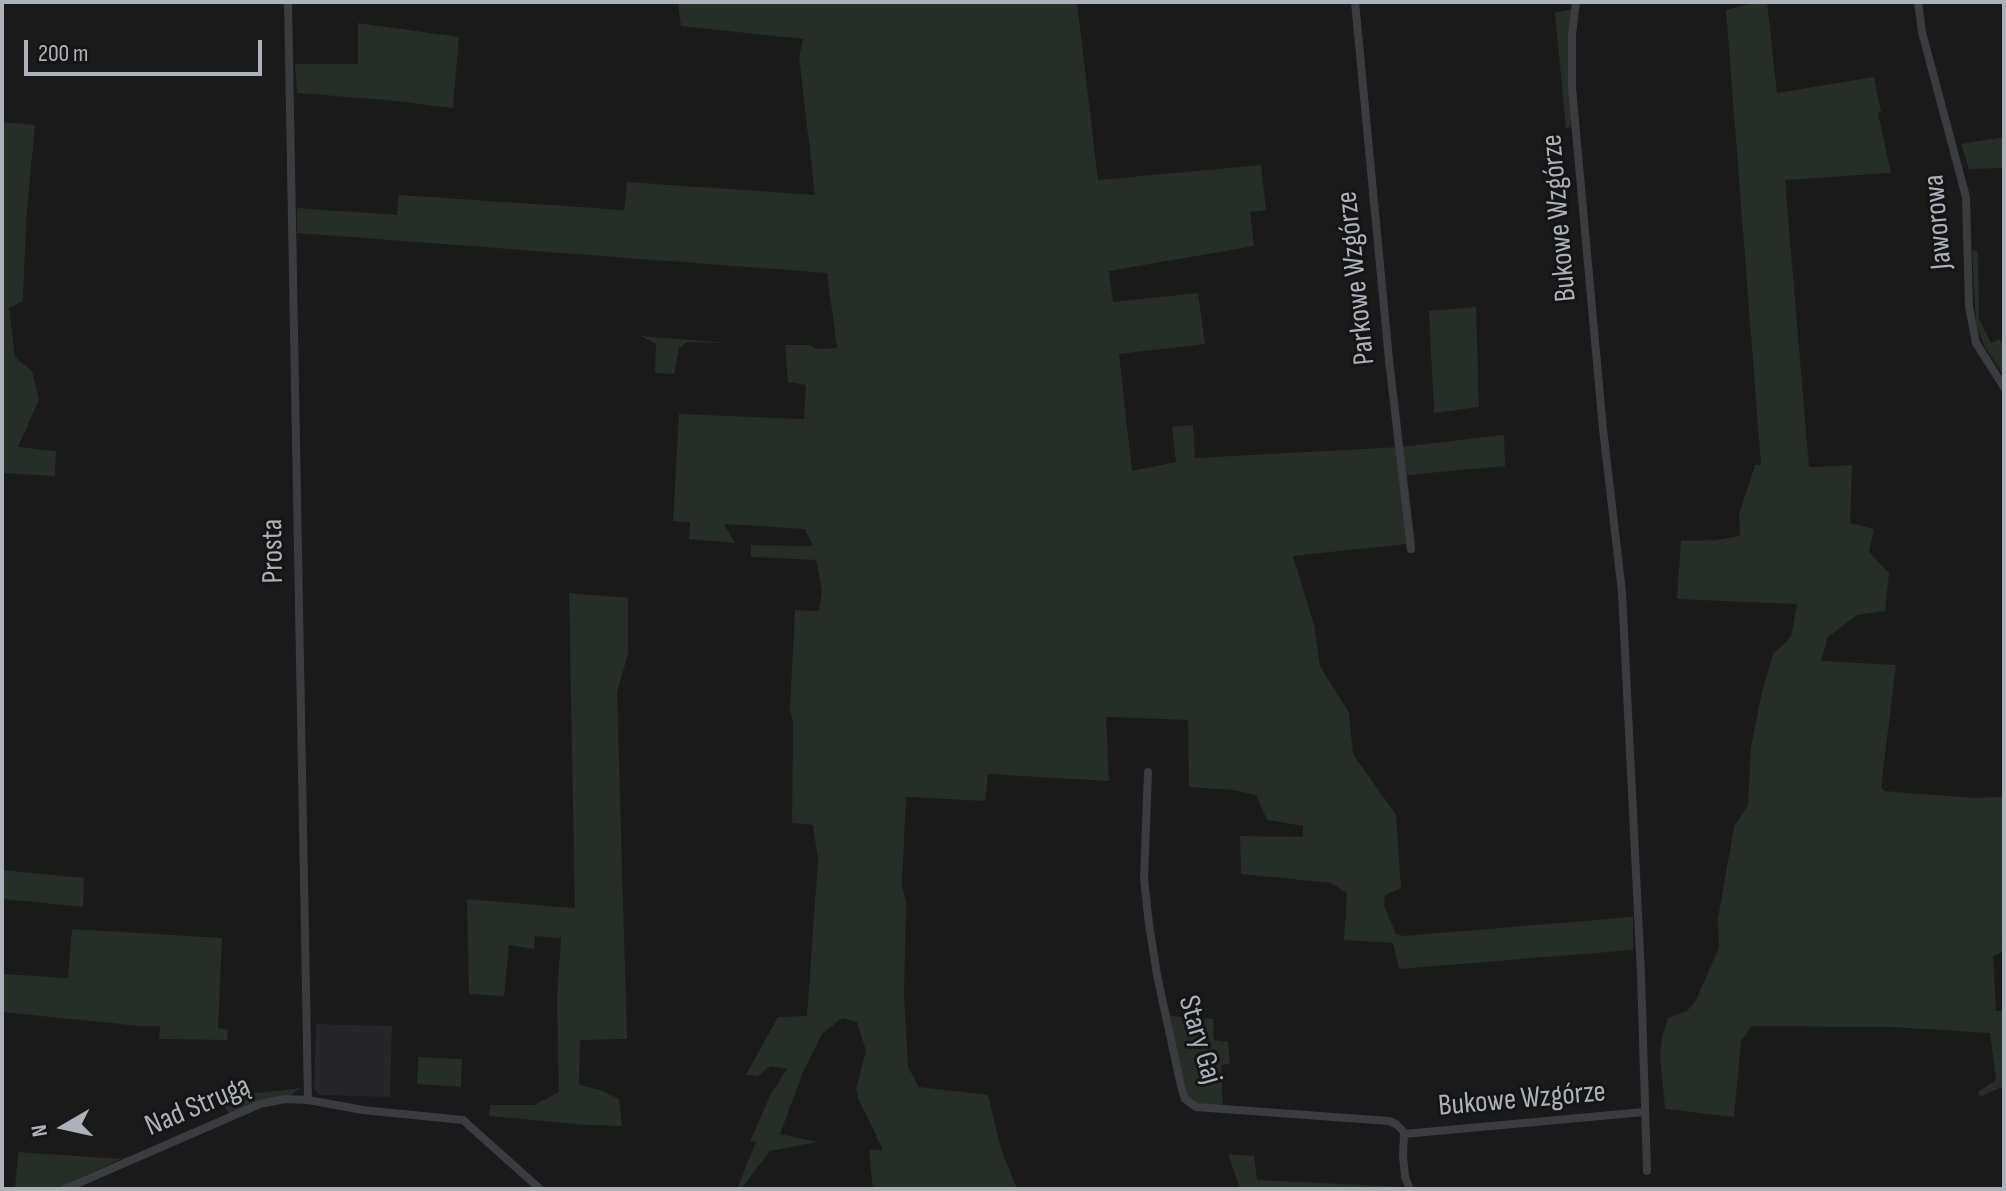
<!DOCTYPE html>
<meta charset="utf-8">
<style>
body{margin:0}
#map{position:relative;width:2006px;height:1191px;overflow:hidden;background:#1a1a1b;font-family:"Sofia Sans Condensed",sans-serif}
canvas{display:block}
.frame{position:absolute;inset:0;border:4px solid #adb1ba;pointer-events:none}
.north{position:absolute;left:24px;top:1087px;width:80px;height:80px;-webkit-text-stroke:6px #151516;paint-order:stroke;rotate:261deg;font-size:22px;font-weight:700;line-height:32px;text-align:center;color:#adb1ba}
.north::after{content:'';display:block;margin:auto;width:28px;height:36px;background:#adb1ba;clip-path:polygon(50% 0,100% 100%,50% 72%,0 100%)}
.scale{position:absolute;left:24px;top:40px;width:238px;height:36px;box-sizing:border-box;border:4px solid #adb1ba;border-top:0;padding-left:10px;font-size:24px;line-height:28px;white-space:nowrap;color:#adb1ba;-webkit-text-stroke:6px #151516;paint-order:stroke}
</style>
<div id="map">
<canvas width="2006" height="1191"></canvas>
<div class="frame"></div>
<div class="north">N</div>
<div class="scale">200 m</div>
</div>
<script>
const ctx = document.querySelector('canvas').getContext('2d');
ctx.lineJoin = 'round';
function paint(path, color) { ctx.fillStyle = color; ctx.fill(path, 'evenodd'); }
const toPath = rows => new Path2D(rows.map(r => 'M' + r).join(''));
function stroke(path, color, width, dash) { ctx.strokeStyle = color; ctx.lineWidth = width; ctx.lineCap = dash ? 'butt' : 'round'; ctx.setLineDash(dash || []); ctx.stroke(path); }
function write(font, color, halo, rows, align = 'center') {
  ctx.font = font + ' "Sofia Sans Condensed",sans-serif'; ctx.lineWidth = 6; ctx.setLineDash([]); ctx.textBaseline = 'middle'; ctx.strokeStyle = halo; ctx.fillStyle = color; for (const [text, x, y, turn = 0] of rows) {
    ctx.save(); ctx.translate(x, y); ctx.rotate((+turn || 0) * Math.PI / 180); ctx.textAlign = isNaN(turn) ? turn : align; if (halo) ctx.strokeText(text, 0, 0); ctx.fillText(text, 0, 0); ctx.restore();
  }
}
paint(toPath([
 [316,1024,392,1026,390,1097,320,1095,314,1090]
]), '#262628');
paint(toPath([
 [678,2,1077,2,1098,180,1261,165,1266,210,1250,212,1254,246,1109,271,1113,302,1198,293,1205,344,1119,354,1132,471,1176,462,1172,427,1193,425,1195,458,1400,447,1504,435,1505,466,1407,475,1415,543,1293,556,1314,625,1320,666,1349,713,1353,754,1396,815,1401,888,1385,895,1384,906,1396,934,1404,936,1633,917,1633,950,1399,969,1393,943,1344,940,1347,893,1331,883,1241,874,1240,836,1303,837,1303,826,1267,820,1256,795,1233,790,1189,787,1188,720,1106,717,1109,781,988,774,985,801,906,797,902,886,906,902,904,996,908,1067,919,1087,988,1095,1001,1149,1017,1189,873,1189,869,1150,883,1150,858,1098,856,1089,866,1051,857,1022,842,1018,822,1034,803,1072,780,1134,817,1142,770,1151,741,1189,737,1189,756,1142,750,1141,771,1094,787,1069,770,1066,758,1076,746,1075,778,1017,807,1016,818,860,813,825,792,823,793,723,790,710,795,610,819,611,822,590,816,560,751,557,751,545,813,546,805,529,724,524,735,543,689,539,690,522,673,521,679,414,804,419,806,385,788,382,785,345,810,345,817,349,837,348,827,273,297,233,297,208,397,215,399,195,624,210,627,182,815,195,799,57,803,39,681,26],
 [1757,2,1767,2,1777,93,1874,77,1881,112,1878,113,1891,173,1785,180,1809,467,1852,465,1850,523,1874,529,1869,552,1889,573,1885,611,1857,615,1828,637,1821,661,1896,665,1881,787,1884,791,1973,798,2004,797,2004,934,2001,941,2004,951,1993,956,1996,1011,2004,1011,2004,1086,1980,1097,1978,1092,1996,1080,1990,1033,1891,1027,1752,1026,1741,1041,1734,1117,1665,1109,1660,1054,1663,1034,1668,1018,1687,1011,1695,1002,1719,948,1718,918,1734,827,1748,805,1751,748,1761,696,1773,654,1791,637,1797,604,1677,599,1681,541,1715,540,1740,536,1739,514,1755,465,1761,465,1726,10],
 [1572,9,1569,74,1571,127,1566,128,1555,13],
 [358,23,459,37,453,108,386,100,297,93,295,64,358,64],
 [2,122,35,125,26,221,23,301,9,308,15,357,32,371,39,400,18,447,56,451,55,476,2,473],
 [2004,137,2004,168,1969,169,1961,144],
 [1972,250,1978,252,1979,319,1991,343,1999,339,2004,345,2004,376,1985,347,1976,324],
 [1476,307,1479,407,1434,413,1429,311],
 [641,336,728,343,687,342,679,348,674,374,655,373,656,344],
 [569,593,628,598,628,654,617,692,627,1039,580,1040,579,1085,600,1090,619,1099,622,1126,586,1125,489,1116,490,1105,534,1105,559,1092,557,998,561,938,535,936,534,949,509,945,504,996,469,994,467,899,575,908],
 [2,870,84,878,83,907,2,899],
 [72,929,222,938,218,1028,228,1030,227,1040,159,1039,160,1026,140,1026,2,1012,2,974,68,978],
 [1169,1016,1213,1019,1214,1040,1228,1042,1230,1064,1221,1065,1223,1105,1196,1104,1187,1096],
 [418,1057,462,1059,461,1087,417,1084],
 [301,1088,291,1095,264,1100,229,1113,221,1103,211,1095,223,1097],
 [18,1152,121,1159,56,1189,15,1189],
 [1228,1154,1254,1156,1257,1180,1405,1187,1406,1189,1240,1189]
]), '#262e27');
stroke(toPath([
 [288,2,308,1100],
 [1355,2,1389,360,1411,549],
 [1576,2,1572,34,1572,88,1603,429,1622,592,1641,974,1647,1171],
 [1918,2,1922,32,1966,197,1969,307,1976,343,2004,387],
 [1148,772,1144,879,1149,924,1157,975,1181,1086,1185,1099,1196,1107,1389,1121,1396,1124,1403,1131,1404,1134],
 [1404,1134,1644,1112],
 [1404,1134,1403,1155,1405,1177,1410,1189],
 [65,1189,260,1104,285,1099,308,1100,363,1110,463,1120,540,1189]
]), '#3b3c40', 8);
write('30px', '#adb1ba', '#151516', [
 ["Bukowe Wzgórze",1560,218,-95],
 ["Jaworowa",1939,222,-95],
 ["Parkowe Wzgórze",1357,278,-96],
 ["Prosta",274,551,-91],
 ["Stary Gaj",1199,1040,74],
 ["Bukowe Wzgórze",1522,1100,-5],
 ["Nad Strugą",198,1107,-23]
]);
</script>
